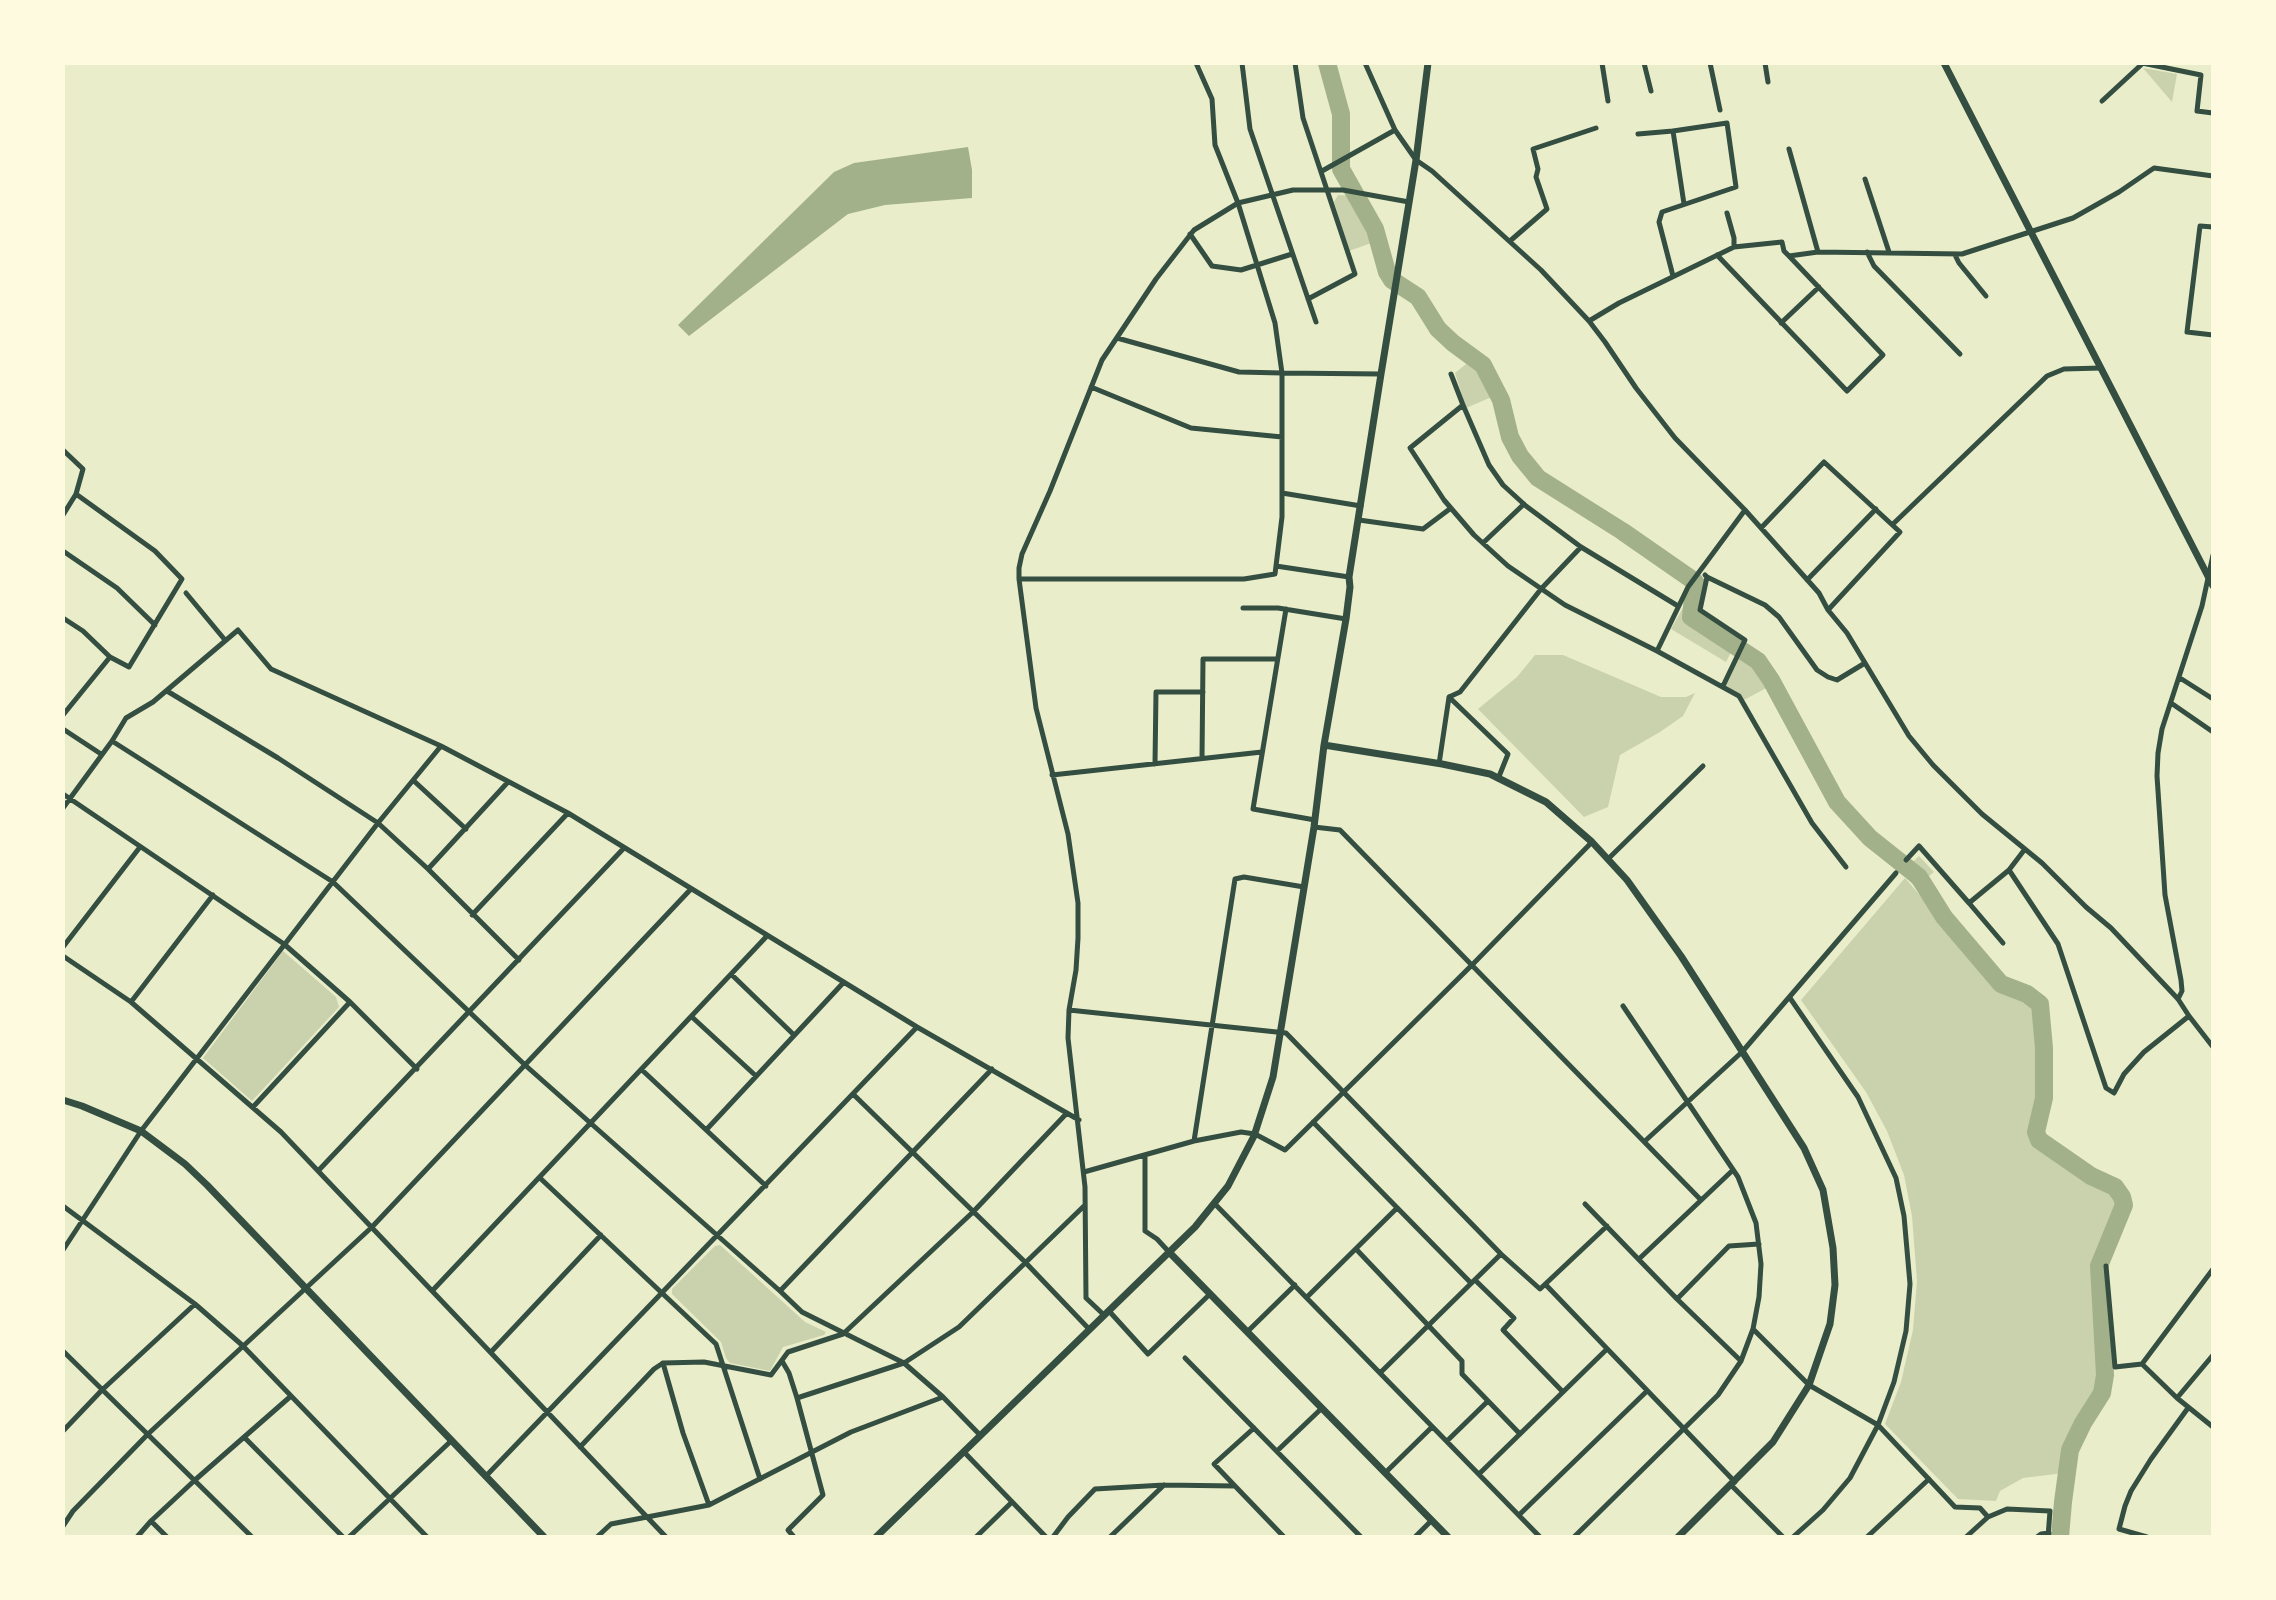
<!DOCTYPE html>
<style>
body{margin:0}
#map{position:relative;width:2276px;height:1600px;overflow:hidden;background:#e9edc9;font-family:Roboto,sans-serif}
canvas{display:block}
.frame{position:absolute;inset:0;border:65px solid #fefae0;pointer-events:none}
</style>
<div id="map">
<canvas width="2276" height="1600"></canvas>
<div class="frame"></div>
</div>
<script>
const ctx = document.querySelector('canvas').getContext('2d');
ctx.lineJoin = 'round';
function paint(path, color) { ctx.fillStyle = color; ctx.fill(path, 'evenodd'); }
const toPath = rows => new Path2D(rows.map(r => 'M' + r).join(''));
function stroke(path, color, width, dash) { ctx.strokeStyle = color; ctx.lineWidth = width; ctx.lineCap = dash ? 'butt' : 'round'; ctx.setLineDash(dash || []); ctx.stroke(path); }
paint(toPath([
 [2143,68,2177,74,2172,102],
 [1338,195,1354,196,1373,229,1377,241,1349,251,1334,202],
 [1471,360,1478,367,1494,396,1466,408,1455,373],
 [1689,597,1688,617,1733,648,1726,662,1671,629],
 [1740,654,1756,663,1770,686,1744,700,1740,694,1724,686],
 [1535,655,1563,655,1661,697,1686,697,1695,693,1683,716,1660,732,1620,755,1608,807,1584,817,1478,709,1517,677],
 [1919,856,1934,872,1920,883,1920,893,1902,872],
 [1905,878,1998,986,2031,1001,2038,1009,2041,1088,2034,1128,2035,1139,2040,1145,2086,1176,2114,1190,2120,1197,2121,1205,2097,1266,2103,1374,2100,1393,2081,1422,2069,1450,2064,1473,2023,1478,2000,1491,1996,1501,1958,1499,1885,1424,1901,1382,1913,1330,1917,1281,1912,1216,1904,1175,1887,1131,1866,1092,1801,1000],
 [283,951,336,997,339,1007,252,1101,203,1058],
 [720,1245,805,1322,826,1332,824,1335,783,1347,770,1371,730,1363,726,1358,721,1342,672,1294,672,1289,715,1246]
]), '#cad2ad');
paint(toPath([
 [968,147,972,170,972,198,885,205,848,214,689,336,678,325,834,172,854,163]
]), '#a3b18a');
stroke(toPath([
 [1327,63,1341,114,1341,169,1375,229,1387,272,1392,280,1418,297,1438,329,1453,343,1483,365,1501,400,1510,437,1520,456,1538,478,1622,531,1694,581,1697,585,1693,598,1691,617,1758,661,1771,680,1837,802,1870,838,1919,877,1944,917,2001,984,2027,994,2040,1004,2044,1048,2044,1098,2036,1132,2039,1140,2091,1176,2115,1187,2122,1197,2124,1205,2099,1266,2105,1375,2102,1393,2083,1423,2070,1450,2063,1502,2060,1537]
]), '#a3b18a', 18);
stroke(toPath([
 [1196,63,1212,99,1215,145,1238,203,1275,323,1282,373,1381,374],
 [1242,63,1250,129,1316,322],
 [1295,63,1303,118,1355,274,1308,299],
 [1365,63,1395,130,1416,160,1432,171,1541,270,1589,321,1605,342,1636,388,1675,438,1745,510,1819,593,1828,610,1847,633,1909,736,1933,765,1982,814,2042,863,2086,907,2111,928,2178,999,2189,1016,2213,1047],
 [1602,63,1608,101],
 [1644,63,1651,91],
 [1710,63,1720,110],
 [1765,63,1768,82],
 [2142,63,2201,75,2197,111,2213,113],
 [2102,101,2142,64],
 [1638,134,1673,131],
 [1789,149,1818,252],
 [1322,171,1395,130],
 [1865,179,1889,252],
 [1727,213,1734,238,1734,247],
 [2213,227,2200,226,2187,332,2213,335],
 [1190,234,1212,266,1241,270,1292,254],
 [1510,241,1547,209,1536,177,1538,169,1533,149,1596,128],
 [1867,252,1874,266,1960,354],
 [1717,255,1847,391,1883,355,1789,256],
 [1955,255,1959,263,1986,296],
 [1673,276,1659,222,1662,212,1736,187,1727,123,1673,131,1684,204],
 [1589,321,1619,303,1734,247,1782,242,1784,251,1789,256,1818,252,1962,254,2073,218,2119,192,2154,168,2213,176],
 [1781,323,1819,287],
 [1451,374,1463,405],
 [1091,387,1191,428,1282,437],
 [63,450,83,469,76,494,63,515],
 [1282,493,1361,506],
 [1359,520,1423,529,1451,508],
 [1893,524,2047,376,2064,369,2101,368],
 [1761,528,1824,462,1900,532,1828,610],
 [1483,543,1524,504],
 [63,551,117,588,155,625],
 [1276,566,1349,577],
 [1705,575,1707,577,1700,610,1745,640,1723,686],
 [1707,577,1765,605,1779,617,1817,670,1828,677,1837,680,1865,663],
 [1019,579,1244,579,1275,574,1282,517,1282,373,1239,372,1117,338],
 [1807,580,1876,509],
 [186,593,225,640],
 [1678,606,1581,547,1526,506,1503,485,1489,465,1463,405,1410,448,1444,500,1474,535,1508,566,1565,605,1657,651,1739,696,1812,823,1846,867],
 [1243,608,1278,608,1346,619],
 [1286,609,1253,809,1315,820],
 [63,618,83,631,110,657,129,667,182,579,155,551,76,494],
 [1657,651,1688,587,1745,510],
 [2180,678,2213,699],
 [167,691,278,758,378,823,428,869,519,960],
 [1449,697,1508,754,1498,779],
 [2171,703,2213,732],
 [63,715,110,657],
 [63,729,101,754],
 [112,741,333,882,525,1065,780,1291,802,1312,904,1363,943,1397,980,1435],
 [1202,758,1203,659,1276,659],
 [1155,764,1156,692,1203,692],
 [1439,764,1449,697,1460,692,1541,589,1581,547],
 [1052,775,1262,752],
 [414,781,466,829],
 [63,794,284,944,350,1002,417,1069],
 [63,808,112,741,126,718,153,702,238,630,271,669,441,746,568,813,917,1027,1079,1120],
 [1314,827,1340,830,1700,1199],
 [1608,859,1703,766],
 [1906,860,1919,846,1969,903,2009,870,2025,849],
 [428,869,508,782],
 [2009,870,2058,944,2106,1088,2114,1093,2124,1074,2144,1052,2189,1016],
 [1969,903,2003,943],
 [472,915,568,813],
 [63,947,140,847],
 [63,956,131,1002,281,1132,666,1537],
 [732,975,794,1035],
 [1790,998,1858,1097,1896,1178,1904,1216,1910,1284,1906,1331,1894,1382,1878,1425,1850,1478,1823,1510,1793,1537],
 [2178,999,2182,991,2181,980,2165,895,2157,776,2158,753,2162,729,2202,606,2213,555],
 [131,1002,213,895],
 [1069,1010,1286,1033,1501,1254,1540,1289,1607,1226],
 [692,1017,756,1076],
 [642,1070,766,1186],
 [854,1095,1025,1262,1089,1329],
 [253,1107,350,1002],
 [1313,1122,1471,1283],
 [707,1129,844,982],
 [1194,1141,1241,1132,1255,1134,1285,1150,1473,964,1592,842],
 [1645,1141,1742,1052,1896,873],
 [1145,1155,1145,1231,1157,1239,1169,1252],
 [318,1171,624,848],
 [1084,1172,1194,1141,1235,879,1244,877,1304,887],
 [540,1178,716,1344,760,1479],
 [1215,1204,1540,1537],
 [1585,1204,1677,1299,1729,1246,1759,1244],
 [63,1206,195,1304,242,1345,427,1537],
 [1356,1249,1462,1361,1462,1374,1520,1434],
 [63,1250,141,1131,378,823,441,746],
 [1640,1258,1733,1170],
 [2106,1266,2115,1367,2142,1364],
 [2213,1269,2142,1364,2177,1398,2213,1427],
 [1475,1280,1514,1318,1503,1330,1563,1392],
 [1546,1285,1735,1482],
 [433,1290,766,937],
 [780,1291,992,1069],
 [1307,1297,1397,1208],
 [1677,1299,1741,1361],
 [1109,1311,1148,1354,1210,1294],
 [1104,1315,1086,1298,1085,1187,1068,1038,1069,1010,1076,970,1078,938,1078,903,1068,834,1036,708,1019,579,1019,568,1022,554,1050,491,1102,360,1156,279,1194,230,1238,203,1293,190,1343,190,1409,202],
 [1753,1329,1809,1385,1878,1425,1955,1507,1980,1508,1988,1517],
 [1247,1332,1295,1285],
 [63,1351,252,1537],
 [491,1352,601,1235],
 [1185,1358,1361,1537],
 [782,1361,789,1373,797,1398,823,1495,788,1530,794,1537],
 [663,1363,683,1433,709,1505],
 [1380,1373,1501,1254],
 [797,1398,904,1363,959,1327,1084,1206],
 [2177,1398,2213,1355],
 [63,1431,102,1390,195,1304],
 [245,1438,343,1537],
 [1447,1441,1488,1401],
 [580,1447,654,1369,663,1363,704,1362,771,1375,788,1352,843,1334,973,1212,1067,1113],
 [1277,1451,1322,1408],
 [964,1452,1046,1537],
 [1385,1473,1432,1427],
 [1479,1474,1607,1349],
 [486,1476,917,1027],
 [1731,1485,1783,1537],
 [1235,1486,1214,1464,1254,1428],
 [1519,1515,1647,1391],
 [151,1521,167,1537],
 [63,1526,73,1511,148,1434,372,1227,690,890],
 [137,1537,151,1521,195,1480,291,1396],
 [349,1537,451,1441],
 [597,1537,611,1524,709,1505,851,1432,943,1397],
 [976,1537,1012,1502],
 [1053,1537,1068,1517,1095,1489,1164,1485,1235,1486,1284,1537],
 [1110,1537,1164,1485],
 [1415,1537,1432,1520],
 [1574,1537,1718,1395,1741,1361,1753,1329,1759,1297,1761,1264,1756,1223,1738,1177,1623,1006],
 [1867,1537,1929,1479],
 [1966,1537,1988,1517,2007,1509,2050,1511,2048,1537],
 [2037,1537,2041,1534,2049,1533],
 [2147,1537,2119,1529,2125,1506,2131,1491,2151,1459,2188,1408]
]), '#344e41', 5);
stroke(toPath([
 [1428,63,1416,160,1381,374,1349,577,1350,587,1346,619,1324,745,1442,764,1490,774,1546,802,1592,842,1627,880,1681,956,1804,1148,1823,1190,1833,1248,1835,1285,1830,1324,1809,1385,1773,1442,1678,1537],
 [1944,63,2213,586],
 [63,1100,82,1106,141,1131,185,1164,207,1185,544,1537],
 [1169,1252,1448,1537],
 [876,1537,1195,1227,1228,1186,1254,1136,1273,1077,1314,827,1324,745]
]), '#344e41', 7);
</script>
